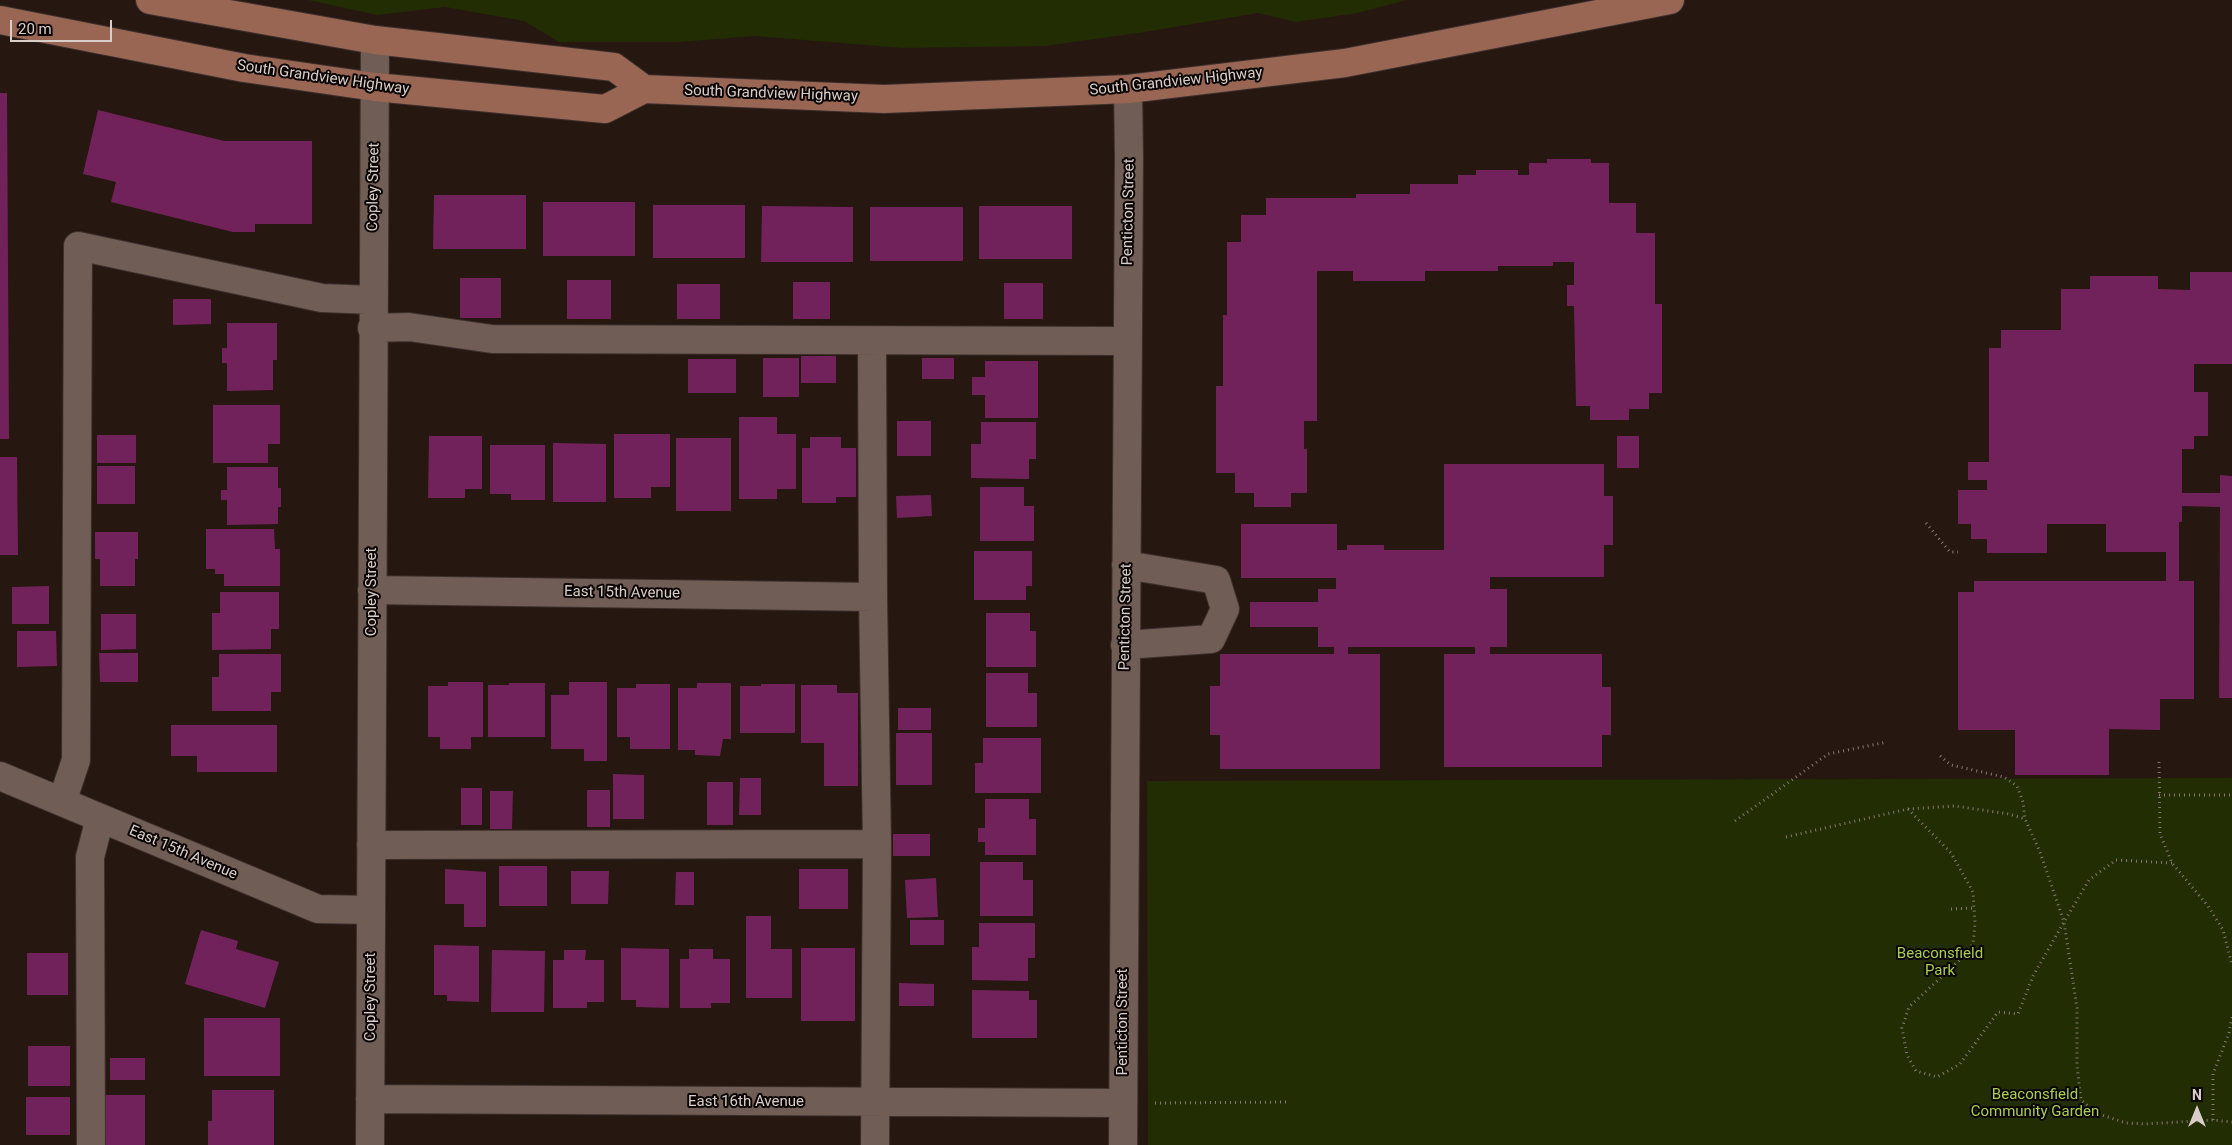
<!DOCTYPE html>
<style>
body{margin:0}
#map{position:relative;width:2232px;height:1145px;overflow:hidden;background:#261711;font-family:Roboto,sans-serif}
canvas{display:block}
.north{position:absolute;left:2172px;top:1085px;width:50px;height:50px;-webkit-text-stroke:4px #0a0503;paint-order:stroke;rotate:0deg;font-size:14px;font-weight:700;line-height:20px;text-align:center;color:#daceca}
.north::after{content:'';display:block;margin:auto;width:18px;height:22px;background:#daceca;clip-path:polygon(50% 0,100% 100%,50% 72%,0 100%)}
.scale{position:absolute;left:10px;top:20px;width:102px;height:22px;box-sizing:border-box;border:2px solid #daceca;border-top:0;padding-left:6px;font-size:15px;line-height:18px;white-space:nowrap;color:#daceca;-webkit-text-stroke:4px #0a0503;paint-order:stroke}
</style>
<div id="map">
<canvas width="2232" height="1145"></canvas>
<div class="north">N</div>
<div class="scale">20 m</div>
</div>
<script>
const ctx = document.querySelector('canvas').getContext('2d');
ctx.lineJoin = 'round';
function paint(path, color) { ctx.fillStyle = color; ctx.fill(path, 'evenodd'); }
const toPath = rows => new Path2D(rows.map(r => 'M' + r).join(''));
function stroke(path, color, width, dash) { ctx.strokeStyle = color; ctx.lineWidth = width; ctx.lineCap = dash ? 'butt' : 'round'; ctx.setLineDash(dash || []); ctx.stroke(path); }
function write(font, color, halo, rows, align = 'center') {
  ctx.font = font + ' Roboto,sans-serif'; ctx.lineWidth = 4; ctx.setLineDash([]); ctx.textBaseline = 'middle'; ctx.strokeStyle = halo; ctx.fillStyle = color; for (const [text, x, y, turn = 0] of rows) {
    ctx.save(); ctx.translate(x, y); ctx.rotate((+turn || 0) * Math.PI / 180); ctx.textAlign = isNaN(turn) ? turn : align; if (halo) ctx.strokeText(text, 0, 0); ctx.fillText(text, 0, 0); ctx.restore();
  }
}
paint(toPath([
 [308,0,1406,0,1358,13,1295,22,1258,13,1145,32,1045,46,903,48,755,36,679,42,559,42,524,21,445,7,377,15],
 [2232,778,2232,1145,1148,1145,1147,781]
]), '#222d03');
paint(toPath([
 [0,93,7,93,9,439,0,439],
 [98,110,224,141,312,141,312,224,255,224,255,232,233,232,111,202,116,182,83,174],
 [1547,159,1591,159,1591,163,1609,163,1609,203,1636,203,1636,233,1655,233,1655,304,1662,304,1662,393,1649,393,1649,409,1629,409,1629,420,1590,420,1590,406,1576,406,1574,306,1567,306,1567,285,1574,285,1574,262,1553,262,1553,266,1498,266,1498,271,1425,271,1425,281,1353,281,1353,271,1317,271,1317,421,1304,421,1304,449,1307,449,1307,493,1291,493,1291,507,1254,507,1254,493,1235,493,1235,473,1216,473,1216,386,1223,386,1223,315,1227,315,1227,242,1241,242,1241,215,1266,215,1266,198,1356,198,1356,194,1410,194,1410,184,1458,184,1458,175,1476,175,1476,170,1518,170,1518,175,1529,175,1529,163,1547,163],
 [434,195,526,195,526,249,433,249],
 [543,202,635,202,635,256,543,256],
 [653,205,745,205,745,258,653,258],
 [762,206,853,207,853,262,761,262],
 [979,206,1072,206,1072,259,979,259],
 [870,207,963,207,963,261,870,261],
 [2190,272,2232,272,2232,364,2194,364,2194,392,2208,392,2208,436,2194,436,2194,449,2182,449,2182,493,2220,493,2220,475,2232,476,2232,698,2219,698,2220,507,2182,506,2182,522,2179,522,2179,581,2194,581,2194,699,2160,699,2160,730,2109,729,2109,775,2015,775,2015,730,1958,730,1958,592,1974,592,1974,581,2166,581,2166,552,2106,552,2106,524,2047,524,2047,553,1987,553,1987,539,1971,539,1971,524,1958,524,1958,490,1987,490,1987,480,1968,480,1968,462,1989,462,1989,348,2001,348,2001,330,2061,330,2061,289,2090,289,2090,276,2158,276,2158,289,2190,290],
 [460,278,501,278,501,318,460,318],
 [567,280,611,280,611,319,567,319],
 [793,282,830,282,830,319,793,319],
 [1004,283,1043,283,1043,319,1004,319],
 [677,284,720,284,720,319,677,319],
 [173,299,211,299,211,324,173,325],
 [227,323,277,323,277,360,273,360,273,390,227,391,227,363,222,363,222,348,227,348],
 [801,356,836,356,836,383,801,383],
 [763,358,799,358,799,397,763,397],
 [922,358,954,358,954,379,922,379],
 [688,359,736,359,736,393,688,393],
 [985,361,1038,361,1038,418,985,418,985,395,972,395,972,377,985,377],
 [213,405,280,405,280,444,268,444,268,463,213,463],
 [739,417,777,417,777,434,796,434,796,489,777,489,777,499,739,499],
 [897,421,931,421,931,456,897,456],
 [981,422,1036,422,1036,459,1029,459,1029,479,971,478,971,444,981,444],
 [614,434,670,434,670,487,651,487,651,498,614,498],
 [97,435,136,435,136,463,97,463],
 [429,436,482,436,482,489,465,489,465,498,428,498],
 [1617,436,1639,436,1639,468,1617,468],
 [810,437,841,437,841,448,856,448,856,497,836,497,836,503,802,503,802,448,810,448],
 [676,438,731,438,731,511,676,511],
 [553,443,606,444,606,502,553,502],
 [490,445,545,445,545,500,511,500,511,494,490,494],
 [0,457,17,457,18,555,0,555],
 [1444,464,1604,464,1604,496,1613,496,1613,545,1604,545,1604,577,1490,577,1490,589,1507,589,1507,647,1490,647,1490,654,1602,654,1602,687,1611,687,1611,735,1602,735,1602,767,1444,767,1444,654,1475,654,1475,647,1348,647,1348,654,1380,654,1380,769,1220,769,1220,735,1210,735,1210,686,1220,686,1220,654,1334,654,1334,647,1318,647,1318,627,1250,627,1250,602,1318,602,1318,589,1336,589,1336,578,1241,578,1241,524,1337,524,1337,550,1347,550,1347,545,1384,545,1384,550,1444,550],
 [97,466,135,466,135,504,97,504],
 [227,467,278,467,278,488,281,488,281,507,278,507,278,524,227,525,227,500,221,500,221,490,227,490],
 [980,487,1024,487,1024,506,1034,506,1034,541,980,541],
 [931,495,932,516,897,518,896,496],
 [206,529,274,529,275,549,280,549,280,586,224,586,224,574,215,574,215,569,206,569],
 [95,532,138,532,138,559,135,559,135,586,100,586,100,559,95,559],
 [974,551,1032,551,1032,586,1026,586,1026,600,974,600],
 [49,586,49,624,12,624,12,587],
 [220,592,279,592,279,629,271,629,271,649,212,650,212,613,220,613],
 [986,613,1030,613,1030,631,1036,631,1036,667,986,667],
 [101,614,136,614,136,649,101,650],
 [17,631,56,631,57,666,17,667],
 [99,653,138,653,138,682,100,682],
 [219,654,281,654,281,692,271,692,271,711,212,711,212,677,219,677],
 [986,673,1028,673,1028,693,1037,693,1037,727,986,727],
 [448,682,483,682,483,737,471,737,471,749,440,749,440,737,428,737,428,686,448,686],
 [569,682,607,682,607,761,584,761,584,749,551,749,551,695,569,695],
 [509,683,545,683,545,737,488,737,488,685,509,685],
 [697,683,731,683,731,739,723,739,720,756,695,755,695,750,678,750,678,688,697,688],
 [636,684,670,684,670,749,630,749,630,737,617,737,617,688,636,688],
 [761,684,795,684,795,733,740,733,740,686,761,686],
 [801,685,837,685,837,693,858,693,858,786,824,786,824,743,801,743],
 [898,708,931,708,931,730,898,730],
 [171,725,277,725,277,772,197,772,197,756,171,756],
 [896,733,932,733,932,785,896,785],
 [983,738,1041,738,1041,793,975,793,975,763,983,763],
 [613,774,644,775,644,819,613,819],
 [740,778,761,778,761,815,739,815],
 [707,782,733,782,733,825,707,825],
 [461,788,482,788,482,825,461,825],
 [587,790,610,790,610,827,587,827],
 [490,791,513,791,512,829,490,829],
 [985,799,1029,799,1029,819,1036,819,1036,855,985,855,985,842,978,842,978,828,985,828],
 [893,834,930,834,930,856,893,856],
 [980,862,1023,862,1023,880,1033,880,1033,916,980,916],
 [499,866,547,866,547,906,499,906],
 [445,869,486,872,486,927,464,927,464,904,445,904],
 [799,869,848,869,848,909,799,909],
 [571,871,609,871,608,904,571,904],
 [676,872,694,872,694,905,675,905],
 [936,878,938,917,907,918,905,880],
 [746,916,771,916,771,949,792,949,792,998,746,998],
 [910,920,944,920,944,945,910,945],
 [979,923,1035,923,1035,958,1028,958,1028,981,972,980,972,947,979,947],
 [201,930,238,941,236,949,279,962,265,1008,185,984],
 [434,945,479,946,479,1002,447,1001,447,995,434,995],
 [621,948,669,949,669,1008,636,1007,636,1000,621,1000],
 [801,948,855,948,855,1021,801,1021],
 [689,949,713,949,713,959,730,959,730,1003,711,1003,711,1008,680,1008,680,959,689,959],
 [492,950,545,951,544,1012,491,1012],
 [564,950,586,950,585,960,604,960,604,1002,587,1002,587,1008,553,1008,553,960,564,960],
 [27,953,68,953,68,995,27,995],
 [899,983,934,984,934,1006,899,1006],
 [972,990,1029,991,1029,1000,1037,1000,1037,1038,972,1038],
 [204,1018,280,1018,280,1076,204,1076],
 [28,1046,70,1046,70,1086,28,1086],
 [110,1058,145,1058,145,1080,110,1080],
 [212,1090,274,1090,274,1145,208,1145,208,1121,212,1121],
 [102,1095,145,1095,145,1145,102,1145],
 [26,1097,70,1097,70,1135,26,1135]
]), '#72225b');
const minor = toPath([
 [372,328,409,327,492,339,1127,341],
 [872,341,873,597,877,844,875,1145],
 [372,590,873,597],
 [1125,645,1211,639,1225,609,1216,580,1126,565],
 [0,776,318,909,371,910],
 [62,802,76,760,78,246,322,298,373,300],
 [371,845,877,844],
 [370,1099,1122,1103],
 [91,1145,90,857,100,818],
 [370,1145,375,40],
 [1123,1145,1129,158,1128,89]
]);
const major = toPath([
 [150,0,375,40,614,67,644,89],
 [0,20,244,68,375,87,605,109,644,89,884,99,1128,89,1345,63,1670,0]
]);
stroke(minor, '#3c302d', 30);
stroke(major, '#3c302d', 30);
stroke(toPath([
 [1926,523,1950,552,1958,552],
 [2159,762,2160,834,2172,863,2208,906,2223,930,2232,965],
 [2159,795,2232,795],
 [1908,809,1951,853,1973,892,1975,923,1973,944,1961,959,1909,1007,1902,1028,1907,1055,1916,1071,1937,1077,1960,1064,1998,1012,2018,1014,2033,976,2064,922,2040,852,2025,819,2023,802,2017,786,2004,777,1951,765,1939,755],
 [1735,821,1828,754,1887,742],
 [1786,837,1908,809,1955,806,2009,814,2025,819],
 [2172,863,2116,860,2089,880,2064,922,2077,1008,2077,1066,2081,1100,2096,1113,2126,1123,2145,1124,2213,1120,2232,1122],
 [1951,909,1974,908],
 [1155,1103,1288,1102],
 [2213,1120,2213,1074,2229,1033,2232,1017]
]), '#867974', 3, [1, 4]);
stroke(minor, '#705d55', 28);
stroke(major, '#996654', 28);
write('15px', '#daceca', '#0a0503', [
 ["South Grandview Highway",323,78,8],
 ["South Grandview Highway",1176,82,-6],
 ["South Grandview Highway",771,94,2],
 ["Copley Street",374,187,-89],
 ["Penticton Street",1129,212,-89],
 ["Copley Street",372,592,-90],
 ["East 15th Avenue",622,593,1],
 ["Penticton Street",1126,617,-89],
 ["East 15th Avenue",183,853,23],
 ["Copley Street",371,997,-90],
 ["Penticton Street",1123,1022,-90],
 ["East 16th Avenue",746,1102]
]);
write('15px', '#aacf50', '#0a0503', [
 ["Beaconsfield",1940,954],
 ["Park",1940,971],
 ["Beaconsfield",2035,1095],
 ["Community Garden",2035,1112]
]);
</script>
